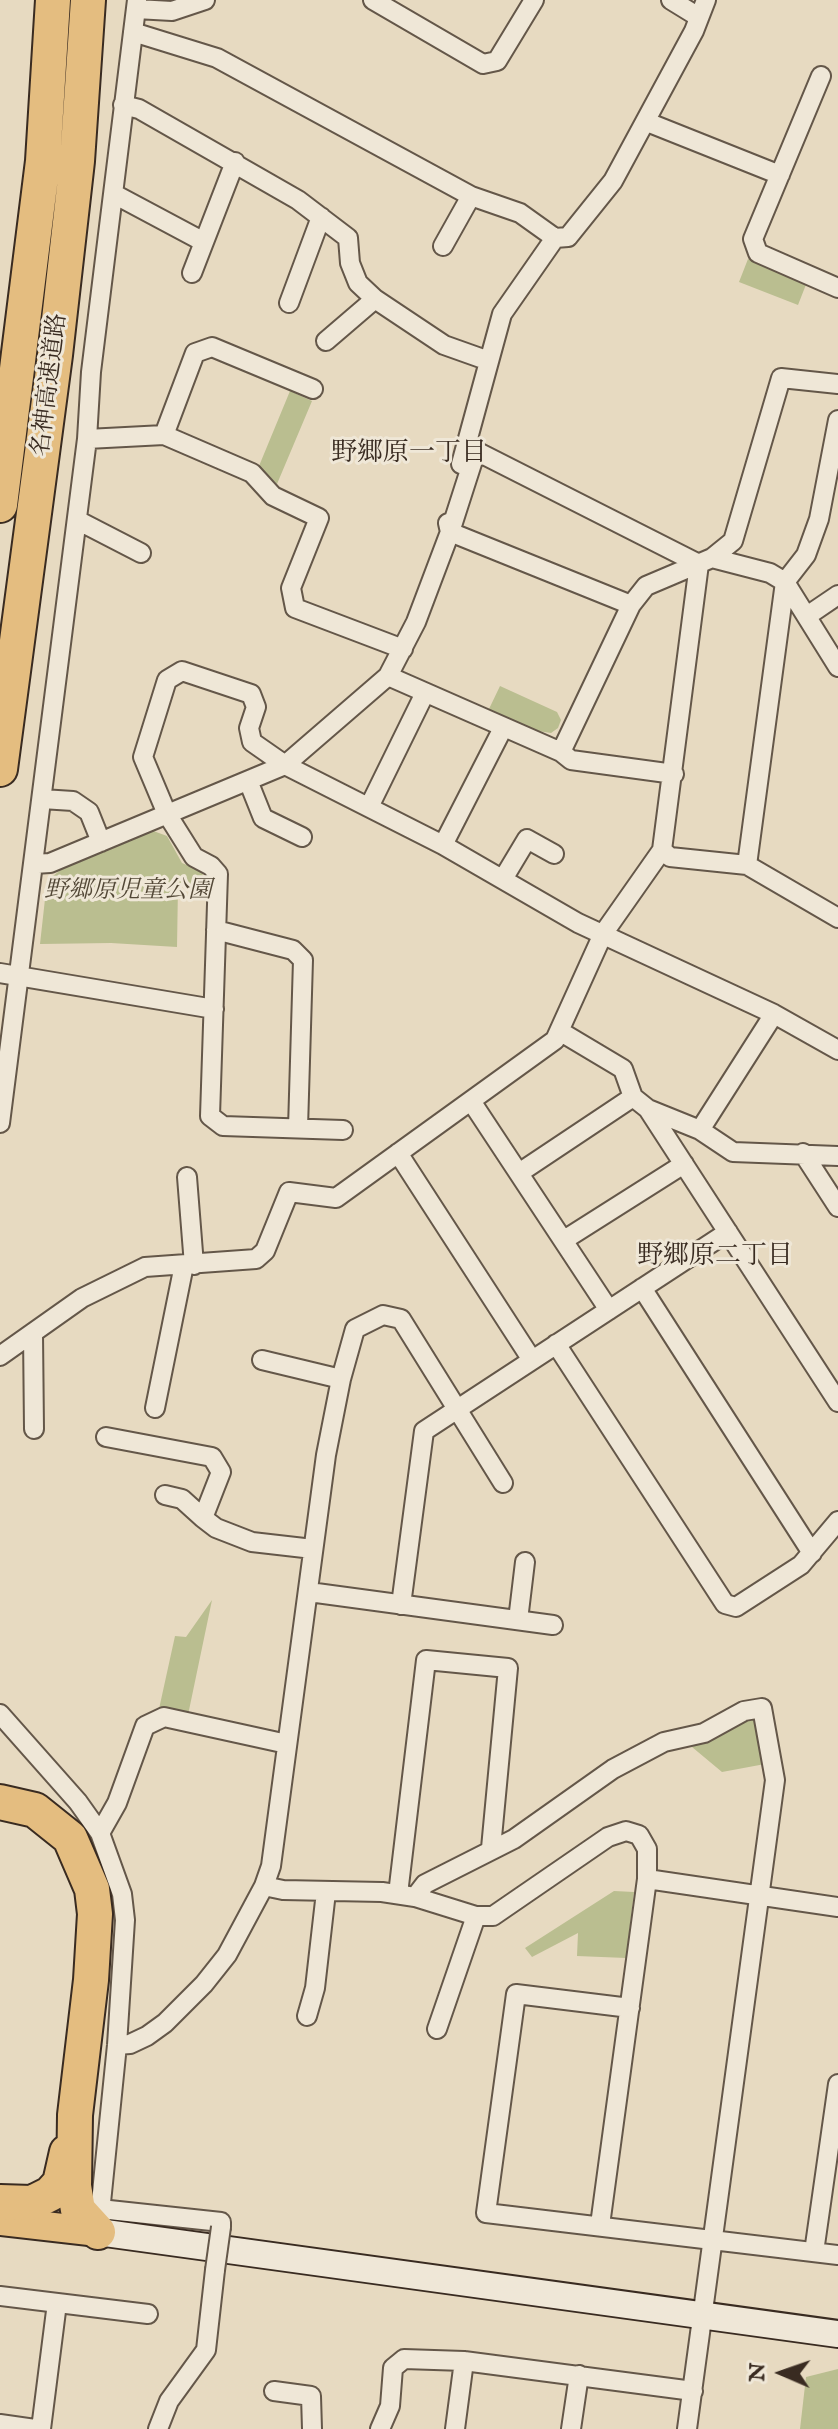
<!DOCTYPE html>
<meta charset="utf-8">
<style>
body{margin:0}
#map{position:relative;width:838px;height:2429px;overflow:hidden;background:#e7dac1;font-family:"IM FELL English",serif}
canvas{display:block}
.north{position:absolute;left:742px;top:2333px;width:80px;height:80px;-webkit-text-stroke:6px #efe7d7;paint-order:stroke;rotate:272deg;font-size:22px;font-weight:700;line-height:32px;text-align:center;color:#392b21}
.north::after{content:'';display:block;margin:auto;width:28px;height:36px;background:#392b21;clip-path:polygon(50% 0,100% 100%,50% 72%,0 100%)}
</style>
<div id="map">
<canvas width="838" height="2429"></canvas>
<div class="north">N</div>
</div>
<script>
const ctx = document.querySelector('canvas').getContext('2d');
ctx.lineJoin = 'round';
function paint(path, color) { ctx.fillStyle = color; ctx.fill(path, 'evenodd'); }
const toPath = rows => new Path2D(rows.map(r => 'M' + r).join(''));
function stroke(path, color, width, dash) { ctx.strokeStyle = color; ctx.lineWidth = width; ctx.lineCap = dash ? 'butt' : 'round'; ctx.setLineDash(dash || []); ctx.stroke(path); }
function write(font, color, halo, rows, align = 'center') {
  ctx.font = font + ' "IM FELL English","Noto Serif JP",serif'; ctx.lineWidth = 6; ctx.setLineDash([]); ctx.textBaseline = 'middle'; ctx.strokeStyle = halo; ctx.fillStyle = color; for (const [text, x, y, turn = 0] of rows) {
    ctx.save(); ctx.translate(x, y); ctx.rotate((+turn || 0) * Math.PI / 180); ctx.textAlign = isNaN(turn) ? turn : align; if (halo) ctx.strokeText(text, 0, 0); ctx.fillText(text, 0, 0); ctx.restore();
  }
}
paint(toPath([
 [748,259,807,282,798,305,739,282],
 [290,391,312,401,277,484,259,466],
 [500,686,557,712,561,720,558,728,551,733,538,731,489,709],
 [148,829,167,836,182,863,201,871,208,886,178,886,177,947,111,943,40,944,47,881,64,867],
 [212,1600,188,1715,159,1709,175,1636,186,1637],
 [755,1716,765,1764,722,1772,692,1747],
 [614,1891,634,1892,626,1958,577,1956,578,1933,532,1957,525,1948],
 [838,2369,838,2429,800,2429,806,2377]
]), '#babe90');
const street = toPath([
 [373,0,483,64,497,61,534,0],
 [671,0,697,16],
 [136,9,172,11,205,0],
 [133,32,217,58,471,196,520,213,555,238,568,237,613,181,694,31,706,0],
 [821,76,753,239,758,253,838,288],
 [123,105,139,109,298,200,348,238,350,263,358,283,375,299,444,345,489,361],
 [647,122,780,175],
 [114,194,204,242],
 [443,246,471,196],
 [192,273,235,162],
 [289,303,321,217],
 [326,341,375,299],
 [164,435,195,353,212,347,313,389],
 [87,439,164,435,252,473,273,496,319,518,291,588,295,608,403,649],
 [461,464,502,314,555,238],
 [77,520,141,553],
 [712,558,733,541,781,378,838,384],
 [807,616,838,595],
 [388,676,561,752,571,760,674,774],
 [561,752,631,605,646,586,712,558,770,573,785,582,838,667],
 [249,783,263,818,302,837],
 [42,799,73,801,89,812,101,842],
 [369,807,425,693],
 [443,845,503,728],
 [662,850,670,857,747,865,838,918],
 [34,864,50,863,285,765,388,676,416,622,450,532,448,523],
 [747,865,785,582,806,555,819,519,838,420],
 [503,879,527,839,554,854],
 [216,930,293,950,303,960,298,1128],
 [0,973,214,1009],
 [561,1032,623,1069,633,1097,648,1109,838,1402],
 [471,1101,609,1310],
 [648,1109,700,1130,733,1152,838,1156],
 [0,1123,87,439,91,372,137,0],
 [343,1130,223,1126,210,1116,218,874,211,866,194,857,167,814,143,757,167,680,182,671,251,694,256,707,249,728,252,742,285,765,443,845,578,923,774,1014,838,1050],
 [700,1130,774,1014],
 [398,1153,532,1360],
 [803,1153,838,1207],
 [519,1173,633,1097],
 [187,1177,194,1265],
 [564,1240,684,1164],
 [642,1288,812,1553],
 [33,1334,34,1429],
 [556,1344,725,1604,736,1607,801,1565,838,1521],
 [0,1356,82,1298,145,1267,256,1259,265,1251,289,1192,336,1198,555,1040,603,934,662,850,699,564,476,451,450,532,631,605],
 [262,1360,341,1379],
 [155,1408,184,1265],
 [106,1437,212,1457,221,1472,203,1518,216,1528,252,1542,313,1549],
 [165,1495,182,1499,203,1518],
 [309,1592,553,1625],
 [401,1605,424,1431,728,1232],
 [518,1620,525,1562],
 [0,1714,78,1802,100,1833,122,1894,125,1920,117,2045,98,2232],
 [100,1833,117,1803,145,1726,164,1717,287,1744],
 [647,1879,838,1907],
 [264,1886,283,1890,382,1892,415,1897,425,1884,514,1839,613,1769,664,1742,704,1733,744,1711,762,1708,775,1780,687,2429],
 [398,1894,426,1660,508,1668,491,1848],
 [415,1897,476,1916,493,1916,608,1837,626,1831,639,1835,647,1849,647,1879,600,2225],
 [630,2008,516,1994,486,2213,838,2255],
 [307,2016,315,1988,326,1892],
 [437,2029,476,1916],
 [117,2045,130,2044,147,2036,165,2023,204,1984,227,1955,264,1886,271,1866,326,1455,341,1379,355,1329,383,1315,401,1319,503,1483],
 [100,2209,221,2222,221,2227],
 [814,2252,838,2084],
 [0,2296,148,2314],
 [274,2391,311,2396,312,2429],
 [0,2424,35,2429],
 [41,2429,57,2303],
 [158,2429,169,2401,206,2350,215,2270],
 [380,2429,390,2406,393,2368,404,2359,464,2361,693,2391],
 [455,2429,464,2361],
 [571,2429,579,2375]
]);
const secondary = toPath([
 [98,2232,838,2334]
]);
const primary = toPath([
 [0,2221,98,2232]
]);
const highway = toPath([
 [0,505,43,161,53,0],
 [0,769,55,355,77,161,88,0],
 [0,1802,35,1810,70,1838,92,1889,95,1914,91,1980,75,2115,74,2186,78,2210,98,2232],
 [0,2202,32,2203,50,2194,60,2183,67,2152]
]);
stroke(street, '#645749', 22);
stroke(secondary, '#392b21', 30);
stroke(primary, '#392b21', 32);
stroke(highway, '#392b21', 38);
stroke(street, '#efe7d7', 18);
stroke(secondary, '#efe7d7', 26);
stroke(primary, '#e4bd80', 28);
stroke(highway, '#e4bd80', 34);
const streetBridge = toPath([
 [215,2270,221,2227]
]);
stroke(streetBridge, '#645749', 22, []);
stroke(streetBridge, '#efe7d7', 18);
write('24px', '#392b21', '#efe7d7', [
 ["名神高速道路",51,385,-83]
]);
write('italic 24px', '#534837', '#efe7d7', [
 ["野郷原児童公園",128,892]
]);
write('26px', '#392b21', '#efe7d7', [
 ["野郷原一丁目",409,455],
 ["野郷原二丁目",715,1258]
]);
</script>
